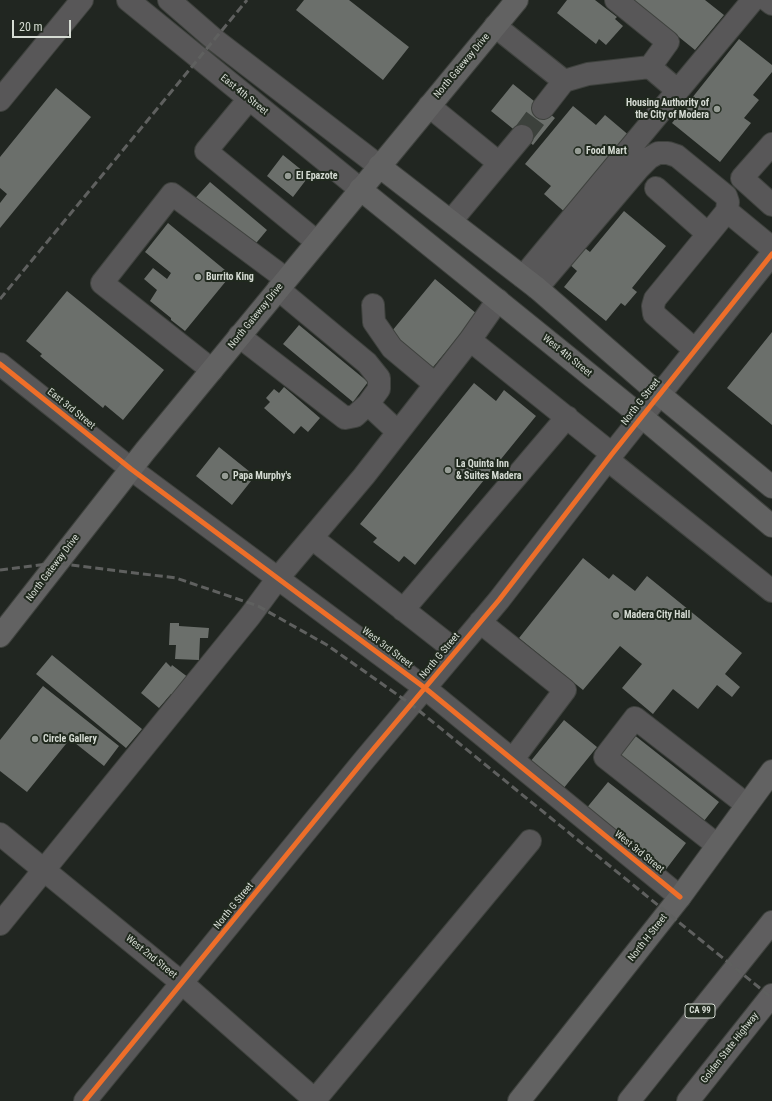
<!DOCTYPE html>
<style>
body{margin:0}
#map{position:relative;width:772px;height:1101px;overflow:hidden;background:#212621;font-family:"Roboto Condensed",sans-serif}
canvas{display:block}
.scale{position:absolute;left:12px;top:20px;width:59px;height:18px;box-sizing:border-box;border:2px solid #d5dbd3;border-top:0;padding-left:5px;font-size:12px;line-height:14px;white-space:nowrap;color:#d5dbd3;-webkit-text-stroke:3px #20291e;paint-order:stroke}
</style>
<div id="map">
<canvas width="772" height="1101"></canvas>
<div class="scale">20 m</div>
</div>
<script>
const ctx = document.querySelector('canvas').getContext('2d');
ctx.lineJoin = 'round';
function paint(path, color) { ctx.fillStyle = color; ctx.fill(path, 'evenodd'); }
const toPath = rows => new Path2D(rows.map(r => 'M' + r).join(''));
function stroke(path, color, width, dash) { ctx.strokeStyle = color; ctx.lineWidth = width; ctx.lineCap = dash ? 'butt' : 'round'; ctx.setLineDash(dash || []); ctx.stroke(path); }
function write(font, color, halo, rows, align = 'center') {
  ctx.font = font + ' "Roboto Condensed",sans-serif'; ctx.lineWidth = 4; ctx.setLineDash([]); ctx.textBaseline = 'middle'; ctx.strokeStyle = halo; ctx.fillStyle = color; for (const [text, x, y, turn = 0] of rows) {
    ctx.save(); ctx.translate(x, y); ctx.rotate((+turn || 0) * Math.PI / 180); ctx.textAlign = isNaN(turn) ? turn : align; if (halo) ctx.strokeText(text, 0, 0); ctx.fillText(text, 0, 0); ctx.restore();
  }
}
paint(toPath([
 [304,0,349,0,409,47,383,80,296,10],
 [567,0,595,0,617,17,615,19,623,26,606,45,599,39,596,44,557,13],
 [633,0,705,0,724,15,695,50],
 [739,39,772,65,772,72,753,95,759,100,744,118,751,123,720,162,672,123],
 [513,84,555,118,533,145,491,111],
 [56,88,91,117,0,228,0,203,7,194,0,188,0,157],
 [573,106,596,125,605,115,631,137,567,214,544,194,551,186,525,164],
 [283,155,309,176,293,197,267,176],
 [210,182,267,230,252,248,191,203],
 [624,211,666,246,632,288,637,292,625,306,621,303,606,321,564,287,577,271,568,263,581,245,590,252],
 [168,223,231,275,185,331,171,320,171,318,150,301,157,290,144,279,153,268,167,279,171,273,145,252],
 [435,279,477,314,429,372,387,337],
 [67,291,164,370,123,420,105,405,103,408,40,356,42,354,26,341],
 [299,325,368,382,353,402,283,344],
 [772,332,772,425,727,388],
 [474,383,496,401,504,390,536,416,415,565,404,556,399,562,373,542,377,538,360,524],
 [284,387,320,418,308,432,301,426,294,434,264,408,270,402,266,398,274,389,279,393],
 [219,447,255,476,232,505,196,476],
 [583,558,609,579,613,574,635,591,647,576,742,653,725,674,740,687,732,697,717,685,698,709,673,689,653,714,622,688,642,664,620,646,583,690,519,638],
 [170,623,179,623,179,626,209,628,208,638,200,638,199,660,175,659,176,645,169,645],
 [52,655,142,729,126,748,36,674],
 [166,662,171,667,172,665,189,678,174,696,171,694,159,708,141,693],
 [43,686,119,746,104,766,70,739,27,792,0,771,0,740],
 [564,720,597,747,563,789,530,762],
 [633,734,719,802,700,826,614,759],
 [608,782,686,843,664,872,585,810]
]), '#6b6f6b');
stroke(toPath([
 [522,136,543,108]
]), '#3c413c', 22, [22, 11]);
const minor = toPath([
 [128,0,360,189],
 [169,0,215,40,379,166],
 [616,0,668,42,650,67,677,90],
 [767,0,772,4],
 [495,26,564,81,543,108],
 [564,81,588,74,650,67],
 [249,99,206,151,317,242],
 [0,100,82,0],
 [429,106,499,163],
 [772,144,742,178,772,205],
 [656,188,708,234],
 [451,221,522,136],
 [523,277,753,0],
 [537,288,639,168,649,158,658,153,668,153,677,156,726,196,728,202,727,211],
 [373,305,374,322,392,348,435,384],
 [239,336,345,418,355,416,368,404,379,389,379,378,367,363,278,289],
 [470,340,612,454],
 [695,350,654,314,653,306,655,299,727,211,772,248],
 [0,364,131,469,425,688,680,897],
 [212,370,102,283,172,194,286,279],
 [368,404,398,432],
 [608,460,772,591],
 [312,538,456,651],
 [403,610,567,417],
 [480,622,565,690,513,759],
 [0,834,182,983,316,1101],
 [717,845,605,757,635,718,747,805],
 [0,924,250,616,278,578,364,476,470,340,498,300],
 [85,1101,365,759,499,600,612,454,772,254],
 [314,1101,530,841]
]);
const major = toPath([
 [379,166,537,288,659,394,772,487],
 [360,189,642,417,772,526],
 [0,636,145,451,517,0],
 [519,1101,680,897,772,771]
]);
const highway = toPath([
 [629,1101,772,922],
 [688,1101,772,995]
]);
stroke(minor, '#3f423e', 24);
stroke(major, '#3f423e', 24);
stroke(highway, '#3f423e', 24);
stroke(minor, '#585758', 22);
stroke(major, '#626262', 22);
stroke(highway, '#5f5e5f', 22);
stroke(toPath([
 [0,299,247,0],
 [0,570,55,563,176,578,258,606,327,645,412,705,772,998]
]), '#5f605f', 3, [8, 4]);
stroke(toPath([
 [0,364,131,469,425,688,680,897],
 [85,1101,365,759,499,600,612,454,772,254]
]), '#ee6e29', 5);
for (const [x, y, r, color] of [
 [717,109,4,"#969c95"],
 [578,151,4,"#969c95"],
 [288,176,4,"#969c95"],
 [198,277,4,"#969c95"],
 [448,470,4,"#969c95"],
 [225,476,4,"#969c95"],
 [616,615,4,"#969c95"],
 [35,739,4,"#969c95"]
]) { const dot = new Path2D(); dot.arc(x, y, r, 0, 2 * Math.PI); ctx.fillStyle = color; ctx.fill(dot); stroke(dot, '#20291e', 1.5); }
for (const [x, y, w] of [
 [700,1011,30]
]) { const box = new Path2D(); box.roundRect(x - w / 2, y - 7, w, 14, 3); ctx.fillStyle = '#20291e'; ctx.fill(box); stroke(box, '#d5dbd3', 1); }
write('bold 9px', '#d5dbd3', null, [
 ["CA 99",700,1011]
]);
write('10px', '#d5dbd3', '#20291e', [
 ["North Gateway Drive",462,66,-50],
 ["East 4th Street",244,95,39],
 ["North Gateway Drive",256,316,-51],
 ["West 4th Street",567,356,39],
 ["North G Street",641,402,-52],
 ["East 3rd Street",71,409,39],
 ["North Gateway Drive",53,568,-53],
 ["West 3rd Street",387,648,37],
 ["North G Street",440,656,-50],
 ["West 3rd Street",639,852,39],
 ["North G Street",234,906,-51],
 ["North H Street",648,938,-52],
 ["West 2nd Street",151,957,39],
 ["Golden State Highway",730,1048,-52]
]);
write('bold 10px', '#d5dbd3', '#20291e', [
 ["Housing Authority of",709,103,"right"],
 ["the City of Modera",709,115,"right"],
 ["Food Mart",586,151],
 ["El Epazote",296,176],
 ["Burrito King",206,277],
 ["La Quinta Inn",456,464],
 ["& Suites Madera",456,476],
 ["Papa Murphy's",233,476],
 ["Madera City Hall",624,615],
 ["Circle Gallery",43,739]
], 'left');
</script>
